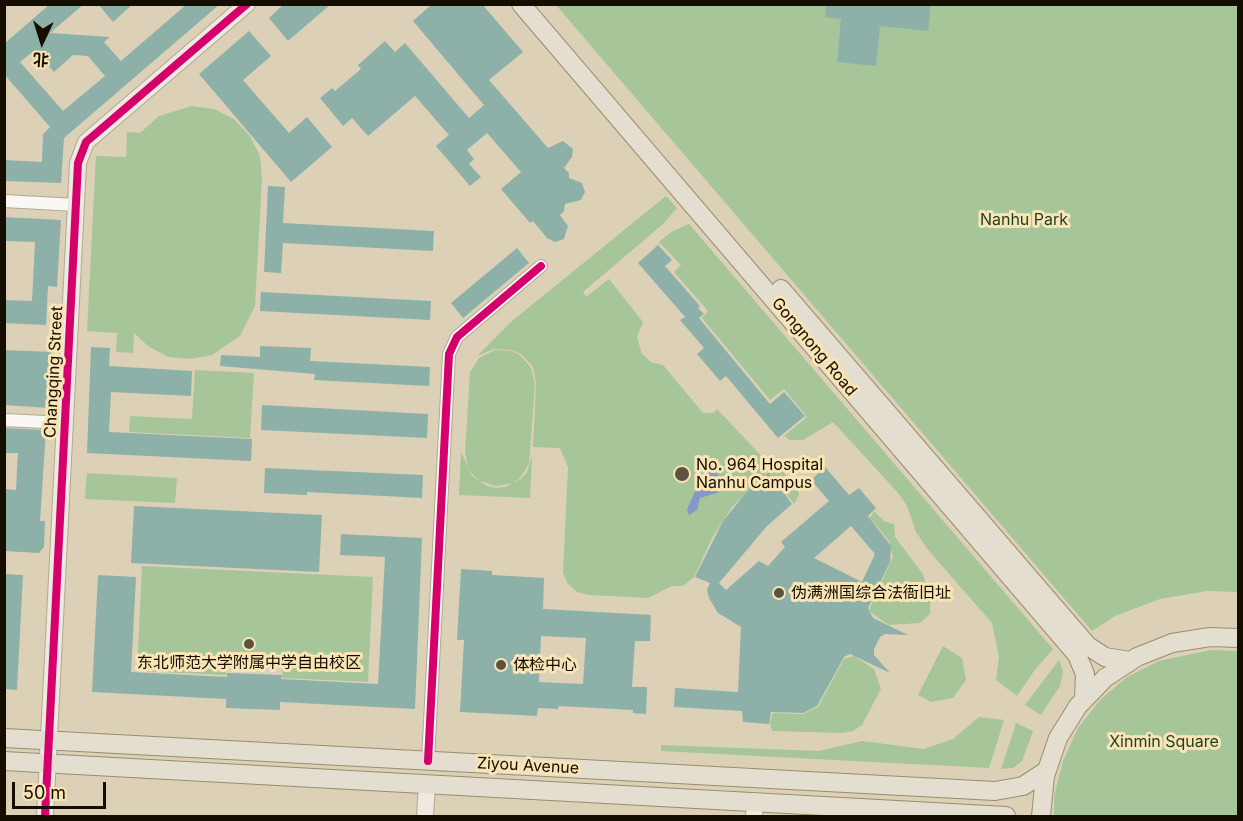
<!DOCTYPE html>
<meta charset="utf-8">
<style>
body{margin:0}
#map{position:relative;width:1243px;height:821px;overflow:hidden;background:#dcd1b6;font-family:Inter,"Noto Sans SC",sans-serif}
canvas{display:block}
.frame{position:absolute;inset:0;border:6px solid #150d00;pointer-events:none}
.north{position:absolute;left:12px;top:12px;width:60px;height:60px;-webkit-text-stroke:4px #f8e4b4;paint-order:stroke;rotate:184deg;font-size:16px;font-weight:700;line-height:24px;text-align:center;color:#150d00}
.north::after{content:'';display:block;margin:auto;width:21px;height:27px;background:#150d00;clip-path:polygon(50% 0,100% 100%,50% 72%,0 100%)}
.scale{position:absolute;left:12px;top:782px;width:94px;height:27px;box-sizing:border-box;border:3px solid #150d00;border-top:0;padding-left:8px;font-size:18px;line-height:21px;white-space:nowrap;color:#150d00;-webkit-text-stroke:4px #f8e4b4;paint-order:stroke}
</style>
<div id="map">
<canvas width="1243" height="821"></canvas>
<div class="frame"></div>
<div class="north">北</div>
<div class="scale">50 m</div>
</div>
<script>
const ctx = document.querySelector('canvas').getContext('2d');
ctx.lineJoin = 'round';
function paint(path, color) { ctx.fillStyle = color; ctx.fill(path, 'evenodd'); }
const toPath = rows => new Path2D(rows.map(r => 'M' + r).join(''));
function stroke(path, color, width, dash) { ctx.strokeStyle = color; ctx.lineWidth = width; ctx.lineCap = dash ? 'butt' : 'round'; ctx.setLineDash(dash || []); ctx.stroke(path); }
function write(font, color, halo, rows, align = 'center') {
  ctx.font = font + ' Inter,"Noto Sans SC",sans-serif'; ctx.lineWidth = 6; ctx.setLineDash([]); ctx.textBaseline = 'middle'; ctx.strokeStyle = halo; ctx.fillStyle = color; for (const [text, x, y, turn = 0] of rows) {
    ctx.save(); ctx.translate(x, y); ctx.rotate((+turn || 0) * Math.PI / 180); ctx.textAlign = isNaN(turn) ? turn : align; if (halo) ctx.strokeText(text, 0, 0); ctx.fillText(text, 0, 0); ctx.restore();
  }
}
paint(toPath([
 [556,5,1238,5,1238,592,1207,591,1160,599,1115,616,1092,631],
 [192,106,214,109,234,119,250,136,260,156,262,178,255,306,240,336,212,355,190,359,168,357,148,346,134,333,133,353,116,352,117,333,87,331,96,156,126,157,127,132,140,133,159,116],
 [666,196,677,208,663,224,583,292,586,297,609,279,643,322,637,337,642,354,651,362,663,365,703,413,713,413,717,409,769,464,774,461,798,489,799,495,794,504,769,471,732,507,712,538,694,577,683,586,672,586,648,598,589,595,577,592,568,584,563,573,568,467,560,448,533,447,536,384,533,367,521,354,512,350,494,349,477,356,512,321],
 [708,471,717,493,702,497,687,509,703,473],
 [689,224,1053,649,1034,671,1017,696,996,680,999,657,992,623,929,551,916,532,907,506,899,494,833,422,803,440,790,440,784,436,807,417,784,389,770,400,702,318,708,311,674,272,681,265,659,242,671,232],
 [495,350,512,351,520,355,531,368,535,384,529,464,520,478,513,483,496,486,480,481,473,475,468,468,465,452,470,372,479,358],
 [195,370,254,373,250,438,129,432,130,416,192,419],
 [461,452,472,476,487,486,496,488,505,487,521,479,527,472,532,456,530,498,459,495],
 [87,473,177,478,175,503,85,499],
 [874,511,884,521,894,524,895,537,923,574,930,598,930,614,920,623,889,625,870,612,870,607,893,557,889,541,870,518],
 [142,566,373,577,368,682,282,678,283,666,226,663,226,675,137,671],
 [943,646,962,658,966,680,953,698,931,702,918,695],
 [1211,650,1238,651,1238,816,1054,816,1054,796,1063,761,1078,728,1100,700,1127,677,1159,661],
 [854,656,874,669,881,689,862,725,853,731,842,733,772,731,770,723,773,713,803,714,818,707,844,659],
 [1059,660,1063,672,1060,686,1041,715,1025,705],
 [979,717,1004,720,989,768,661,751,661,745,818,751,862,741,924,749,953,739],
 [1016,723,1033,731,1022,761,1013,768,1001,769]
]), '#a6c599');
paint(toPath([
 [712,471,722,477,721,487,717,493,700,498,697,510,689,515,687,509,703,473]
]), '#8598cc');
paint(toPath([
 [50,4,84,4,50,33,110,37,104,42,121,61,187,4,220,4,64,138,61,183,4,181,4,160,42,162,43,134,50,127,4,74,4,44],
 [35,50,54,72,73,55,88,56,105,76,63,111,20,62],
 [98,4,133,4,113,22],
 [284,4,331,4,288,41,269,18],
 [432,4,482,4,523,52,489,80,548,148,563,141,573,149,572,157,564,168,569,173,569,178,582,183,585,192,581,200,565,204,564,211,560,215,568,226,564,239,555,242,547,238,533,221,530,223,501,189,521,172,487,133,467,150,474,159,469,164,481,177,470,186,436,146,449,135,415,96,368,136,352,118,343,126,320,98,332,88,335,91,361,69,358,65,385,41,395,52,405,43,469,118,484,105,413,21],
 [826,4,931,4,928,31,880,26,876,66,837,62,841,19,825,17],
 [249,31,271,56,243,80,289,133,307,117,332,147,291,182,199,74],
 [268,186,285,187,283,223,434,231,433,251,283,243,281,273,264,272],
 [4,217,61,220,57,287,48,286,46,325,4,323,4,300,32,301,35,242,4,241],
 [658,245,672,260,665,266,700,306,698,308,704,314,699,318,770,404,784,392,805,416,778,438,726,376,720,381,697,354,704,348,680,320,685,317,638,263],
 [517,248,529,263,463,318,451,303],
 [261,292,431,301,430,320,260,311],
 [260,346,311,348,310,361,430,367,429,386,314,380,315,374,220,366,221,355,260,357],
 [91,347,110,348,109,366,192,371,191,396,111,392,109,432,252,439,251,461,87,453],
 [4,350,52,352,49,408,4,405],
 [262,405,428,414,427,438,261,430],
 [4,428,46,430,40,521,45,521,44,547,39,553,4,551,4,489,16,490,18,453,4,453],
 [825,467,849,495,859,488,876,508,868,516,891,546,890,562,868,608,873,618,908,635,885,634,880,637,874,649,874,655,890,673,850,654,844,657,817,706,803,713,771,712,769,724,743,722,742,711,674,707,675,688,738,692,741,627,718,613,709,598,707,590,710,583,695,577,723,521,744,495,769,472,792,504,767,526,719,583,726,590,759,561,768,566,785,547,781,542,829,501,811,480],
 [851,526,875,554,862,582,814,558],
 [265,468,423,475,422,498,307,492,307,495,264,493],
 [134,506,322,515,319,572,131,563],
 [341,534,422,538,415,709,280,702,280,710,226,708,226,699,92,692,98,575,136,577,131,672,227,677,227,673,282,675,281,679,378,684,385,557,340,555],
 [461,569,492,571,492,575,544,578,543,609,651,615,650,641,635,641,632,687,647,687,646,714,633,713,633,710,559,706,558,709,538,708,537,716,460,712,464,640,457,640],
 [541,636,586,638,583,684,539,682],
 [4,574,23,575,17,690,4,689]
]), '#8db1a8');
const street = toPath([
 [4,201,76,205],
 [4,420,65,423],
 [428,761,449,354,457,337,541,266]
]);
const secondary = toPath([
 [45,816,78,163,86,142,247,4],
 [425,816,427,784],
 [754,816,755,801]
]);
const primary = toPath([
 [521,4,1077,655,1085,674,1084,699],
 [781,289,1088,646,1105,657,1130,661],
 [4,738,995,791,1023,786,1046,771],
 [4,761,1006,816],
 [1041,816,1045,776,1058,738,1078,706,1105,678,1137,657,1172,643,1210,637,1238,638]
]);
stroke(street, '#b2a994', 14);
stroke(secondary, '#b2a994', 18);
stroke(primary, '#988d6d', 20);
stroke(street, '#faf8f4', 12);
stroke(secondary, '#eeeae1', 16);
stroke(primary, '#e3decf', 18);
stroke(toPath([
 [428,761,449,354,457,337,541,266],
 [45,816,78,163,86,142,247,4]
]), '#d6006c', 8);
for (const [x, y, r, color] of [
 [682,474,8,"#5b5240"],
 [779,593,6,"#5b5240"],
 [249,644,6,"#5b5240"],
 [501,665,6,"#5b5240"]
]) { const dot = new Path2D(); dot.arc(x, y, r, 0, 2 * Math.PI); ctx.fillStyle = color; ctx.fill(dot); stroke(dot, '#f8e4b4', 2); }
write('16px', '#1b3f21', '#f8e4b4', [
 ["Nanhu Park",1024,220],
 ["Xinmin Square",1164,742]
]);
write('16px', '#150d00', '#f8e4b4', [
 ["Gongnong Road",814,347,50],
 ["Changqing Street",54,372,-87],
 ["Ziyou Avenue",528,766,3]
]);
write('16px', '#150d00', '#f8e4b4', [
 ["No. 964 Hospital",696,465],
 ["Nanhu Campus",696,483],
 ["伪满洲国综合法衙旧址",791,593],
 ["东北师范大学附属中学自由校区",249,663,"center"],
 ["体检中心",513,665]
], 'left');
</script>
